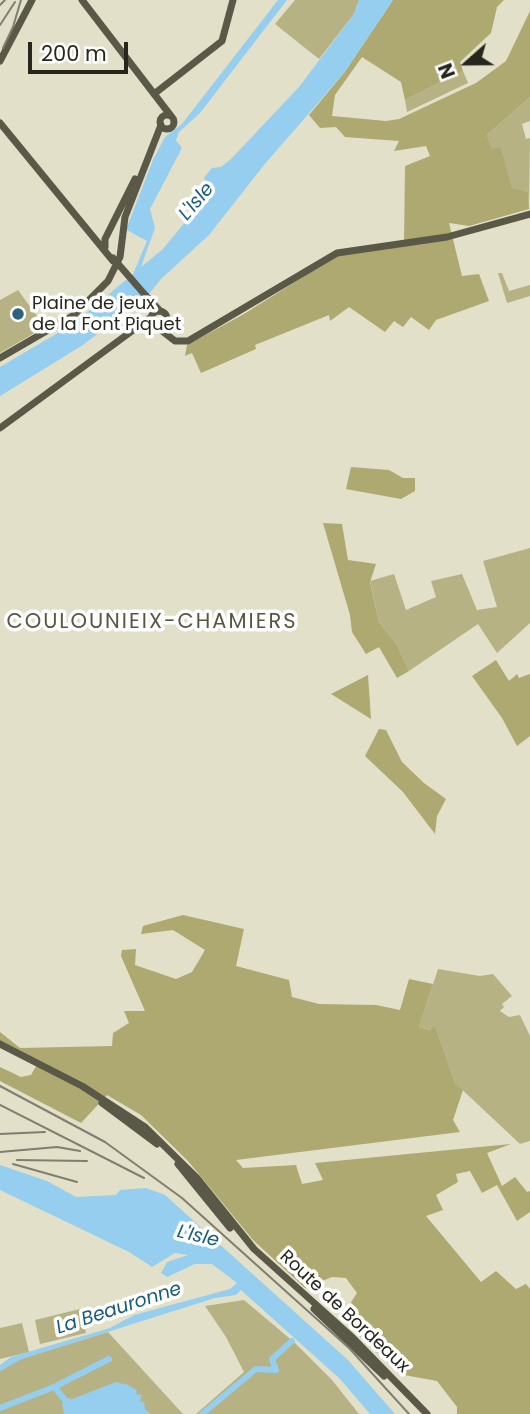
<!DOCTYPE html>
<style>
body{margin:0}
#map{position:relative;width:530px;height:1414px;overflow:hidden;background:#e2e0c9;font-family:Poppins,sans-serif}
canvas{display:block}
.north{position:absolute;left:432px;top:28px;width:70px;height:70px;-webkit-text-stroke:5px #fff;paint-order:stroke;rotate:249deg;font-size:19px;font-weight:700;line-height:28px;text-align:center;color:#26261d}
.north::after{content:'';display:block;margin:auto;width:24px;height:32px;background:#26261d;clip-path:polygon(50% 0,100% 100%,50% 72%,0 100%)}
.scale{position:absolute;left:28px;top:42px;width:100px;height:32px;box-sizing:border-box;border:4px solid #26261d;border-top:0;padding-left:9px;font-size:21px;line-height:24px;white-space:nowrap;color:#26261d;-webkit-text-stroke:5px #fff;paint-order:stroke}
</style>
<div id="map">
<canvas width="530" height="1414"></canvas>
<div class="north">N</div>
<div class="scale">200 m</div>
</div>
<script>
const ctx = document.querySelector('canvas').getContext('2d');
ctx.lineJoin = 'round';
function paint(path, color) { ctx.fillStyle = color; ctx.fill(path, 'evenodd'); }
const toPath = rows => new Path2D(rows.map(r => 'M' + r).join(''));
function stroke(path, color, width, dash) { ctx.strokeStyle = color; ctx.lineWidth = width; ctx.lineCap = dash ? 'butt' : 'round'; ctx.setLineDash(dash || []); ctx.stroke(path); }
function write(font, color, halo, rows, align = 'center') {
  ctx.font = font + ' Poppins,sans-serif'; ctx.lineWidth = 7; ctx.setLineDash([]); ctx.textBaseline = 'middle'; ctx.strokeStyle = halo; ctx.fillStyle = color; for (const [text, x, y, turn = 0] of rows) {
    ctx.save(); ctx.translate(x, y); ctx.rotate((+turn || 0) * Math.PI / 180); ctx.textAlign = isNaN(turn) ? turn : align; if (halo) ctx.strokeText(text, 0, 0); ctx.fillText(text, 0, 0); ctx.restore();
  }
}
paint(toPath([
 [295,0,359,0,354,14,319,59,275,24],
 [463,71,468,83,407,112,405,100],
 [530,97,530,121,522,124,526,139,530,138,529,209,528,192,512,189,501,147,492,150,487,135],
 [498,273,502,273,509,291,530,285,530,296,507,303],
 [18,290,45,327,0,353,0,300],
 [530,548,530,623,497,653,478,624,409,671,397,645,379,622,370,581,394,574,406,610,436,597,431,581,462,574,477,610,497,607,483,561],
 [438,969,480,976,493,974,512,996,502,1004,504,1007,500,1011,509,1017,520,1015,530,1036,530,1141,520,1144,455,1083,435,1025,431,1030,419,1027],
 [244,1300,295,1343,332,1380,359,1414,196,1414,244,1372,226,1337,205,1306],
 [80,1309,86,1333,40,1344,35,1320],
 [22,1323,29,1352,0,1359,0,1328],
 [108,1332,183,1414,0,1414,0,1371,20,1359]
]), '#b7b284');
paint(toPath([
 [393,0,504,0,497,7,491,33,460,62,463,71,405,100,401,82,362,57,335,95,332,116,386,121,399,119,476,83,506,61,530,11,530,97,487,135,492,149,501,147,512,188,528,192,529,209,469,226,449,223,462,276,479,274,489,301,436,320,429,330,411,317,403,327,394,321,385,332,349,307,330,321,329,315,255,345,256,349,201,373,192,353,185,356,187,345,244,314,338,255,404,246,405,166,430,156,426,146,394,151,399,141,345,137,336,127,320,128,309,115,344,73],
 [351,467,389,470,403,478,415,478,415,491,401,499,346,489],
 [323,523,342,524,348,560,376,564,370,582,379,622,397,645,409,671,397,678,379,647,366,654,352,632,350,615],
 [496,660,509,681,517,674,519,678,530,674,530,736,517,746,502,718,472,676],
 [368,675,371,719,331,694],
 [379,729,386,730,402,762,424,783,446,799,437,816,435,834,403,792,365,756],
 [183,915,244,929,236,966,289,980,292,997,319,1004,376,1005,400,1010,409,979,433,984,419,1027,430,1030,435,1025,455,1083,463,1090,453,1120,460,1132,236,1160,243,1168,296,1165,302,1184,323,1180,315,1163,511,1144,487,1153,502,1186,515,1177,527,1192,530,1191,530,1212,517,1221,497,1185,482,1193,470,1171,456,1174,458,1182,436,1195,443,1210,426,1216,481,1282,496,1271,516,1289,526,1284,530,1289,530,1414,457,1414,457,1407,437,1381,399,1374,341,1318,357,1293,346,1278,332,1277,305,1288,253,1240,188,1161,141,1115,107,1095,81,1123,0,1081,0,1067,21,1077,31,1075,39,1061,0,1042,0,1032,20,1048,112,1046,113,1033,129,1023,124,1011,145,1011,121,956,122,950,136,949,135,965,176,979,192,972,205,950,173,930,141,934,143,926]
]), '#aea871');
paint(toPath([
 [278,0,287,0,200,113,179,132,176,140,182,148,150,209,155,228,141,267,162,250,187,220,190,214,188,198,199,189,203,194,200,204,207,203,210,190,204,178,212,168,221,167,232,158,299,87,354,14,359,0,393,0,344,73,264,165,209,235,161,279,149,294,83,345,0,396,0,367,73,324,133,274,147,241,127,230,127,227,153,160,165,137,182,124],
 [0,1165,47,1181,76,1197,116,1195,120,1190,146,1188,165,1195,348,1360,395,1414,370,1414,340,1379,241,1290,236,1295,215,1298,22,1359,0,1371,0,1365,11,1357,110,1328,134,1315,230,1289,237,1283,212,1264,195,1264,167,1277,161,1273,167,1262,188,1255,175,1253,152,1267,129,1252,0,1190],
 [116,1382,128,1385,137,1390,136,1394,142,1395,140,1401,144,1402,145,1409,151,1414,64,1414,62,1403]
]), '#95ceee');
stroke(toPath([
 [54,1387,109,1359],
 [0,1408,54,1387,66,1401,71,1402],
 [202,1414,256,1369,276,1370,272,1359,292,1341]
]), '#95ceee', 6);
stroke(toPath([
 [82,0,171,116],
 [0,61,32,0],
 [154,94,222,41,233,0],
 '160 122a7 7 0 1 1 14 0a7 7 0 1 1-14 0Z',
 [0,123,113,261],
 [105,247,105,239,135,179],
 [146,296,160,311],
 '151 319a8 8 0 1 1 16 0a8 8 0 1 1-16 0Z',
 [157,327,175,341,188,341,337,253,447,237,530,214],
 [0,358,74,315,108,281,120,257,125,217,161,125],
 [0,428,151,317],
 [0,1044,82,1086,145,1127,197,1178,254,1249,351,1336,427,1414],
 [102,1103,157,1144],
 [178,1164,230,1228],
 [314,1309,384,1376]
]), '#5a5948', 7);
stroke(toPath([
 [0,5,5,0],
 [0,25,15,2],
 [3,48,13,27,21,0],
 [0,1086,105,1142,182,1198,349,1348,409,1414],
 [0,1105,144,1178],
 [0,1134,45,1132],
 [0,1152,57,1147,80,1151],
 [17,1160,87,1161],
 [13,1164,77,1182]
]), '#7f7e6f', 2);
stroke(toPath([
 [113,258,146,296]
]), '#5a5948', 7);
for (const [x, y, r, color] of [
 [18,314,7,"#2e637f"]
]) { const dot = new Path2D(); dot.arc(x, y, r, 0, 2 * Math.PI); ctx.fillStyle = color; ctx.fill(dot); stroke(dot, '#fff', 2.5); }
write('18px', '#26261d', '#fff', [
 ["Plaine de jeux",32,304],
 ["de la Font Piquet",32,325]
], 'left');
write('18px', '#26261d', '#fff', [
 ["Route de Bordeaux",344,1312,43]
]);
write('italic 19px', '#165c7b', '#fff', [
 ["L'Isle",197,202,-50],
 ["L'Isle",198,1237,13],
 ["La Beauronne",119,1309,-18]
]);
ctx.letterSpacing = '2px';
write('21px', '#585643', '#fff', [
 ["COULOUNIEIX-CHAMIERS",152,623]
]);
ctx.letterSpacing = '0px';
</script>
